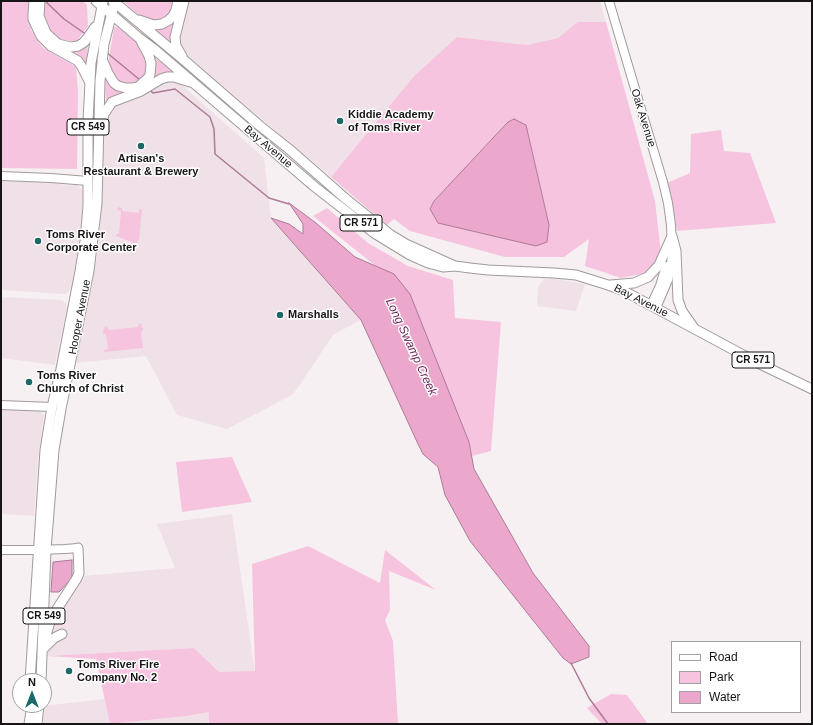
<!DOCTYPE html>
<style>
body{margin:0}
#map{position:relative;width:813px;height:725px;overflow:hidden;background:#f7f0f3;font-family:Arial,sans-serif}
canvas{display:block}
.frame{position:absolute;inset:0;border:2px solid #161415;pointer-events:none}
.legend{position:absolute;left:671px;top:641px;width:130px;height:72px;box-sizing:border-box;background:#fff;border:1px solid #a2a1a1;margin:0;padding:5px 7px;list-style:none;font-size:12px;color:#161415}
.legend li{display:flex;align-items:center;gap:8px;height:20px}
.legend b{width:20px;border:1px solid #a2a1a1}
.north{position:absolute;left:12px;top:673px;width:40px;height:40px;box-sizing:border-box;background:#fff;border:1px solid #a2a1a1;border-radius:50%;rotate:0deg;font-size:11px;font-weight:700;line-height:16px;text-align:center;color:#161415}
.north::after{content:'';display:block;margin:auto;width:14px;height:18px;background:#1b6969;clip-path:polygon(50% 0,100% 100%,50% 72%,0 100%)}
</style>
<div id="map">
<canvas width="813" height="725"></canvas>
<div class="frame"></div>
<ul class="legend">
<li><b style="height:5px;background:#fff"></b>Road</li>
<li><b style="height:11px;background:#f6c4de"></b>Park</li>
<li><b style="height:11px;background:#eca7cd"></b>Water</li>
</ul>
<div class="north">N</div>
</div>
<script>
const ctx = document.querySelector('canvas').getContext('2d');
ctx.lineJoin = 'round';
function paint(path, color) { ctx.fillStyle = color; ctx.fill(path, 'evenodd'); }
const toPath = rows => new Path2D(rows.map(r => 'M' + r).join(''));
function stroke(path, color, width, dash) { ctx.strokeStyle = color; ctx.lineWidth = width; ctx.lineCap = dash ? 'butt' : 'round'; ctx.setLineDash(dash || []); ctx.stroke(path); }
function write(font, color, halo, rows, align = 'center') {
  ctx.font = font + ' Arial,sans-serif'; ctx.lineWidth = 3; ctx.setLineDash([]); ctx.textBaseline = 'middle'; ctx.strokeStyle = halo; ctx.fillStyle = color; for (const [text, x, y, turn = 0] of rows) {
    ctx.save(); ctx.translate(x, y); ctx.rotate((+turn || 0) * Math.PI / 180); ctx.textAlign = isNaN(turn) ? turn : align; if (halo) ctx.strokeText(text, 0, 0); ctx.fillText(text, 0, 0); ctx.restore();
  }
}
paint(toPath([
 [186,1,600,1,606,22,579,22,558,38,527,45,457,37,414,76,331,177,182,53,178,37],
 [168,81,179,83,182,85,264,158,271,218,361,320,333,335,299,386,292,395,227,429,177,415,146,356,75,363,98,252,102,203,105,121,113,105,163,82],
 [1,181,53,183,65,185,76,185,81,188,83,192,82,221,74,274,71,288,68,292,65,294,1,290],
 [550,278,585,284,576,311,537,306,538,288,540,284,545,279],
 [1,297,61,300,66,303,67,307,55,365,1,358],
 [1,409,38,410,42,412,44,415,38,459,34,516,1,514],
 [232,514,255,672,219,672,194,648,47,656,55,613,82,576,175,568,157,524],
 [105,699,110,724,187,716,209,712,209,724,42,724,43,706]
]), '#f0e1e8');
paint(toPath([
 [1,1,29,1,28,7,31,30,42,47,76,67,78,92,77,169,1,168],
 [45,1,83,1,87,5,88,26,76,42,60,39,48,28,44,15,44,4],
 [124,1,174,1,173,9,169,15,158,22,142,18,125,3],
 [177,12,172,42,171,43,149,26],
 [578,22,606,22,655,201,661,253,651,272,621,278,585,266,589,239,564,257,505,257,410,231,394,219,387,225,331,177,414,76,457,37,527,45,558,38],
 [508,122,526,125,549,225,547,242,430,209,434,201],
 [117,26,139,44,143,49,148,69,142,79,134,84,129,85,118,82,108,64,114,28,115,27,117,27],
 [87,45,88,45,86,68,61,47],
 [154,58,155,58,177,74,148,82],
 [105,75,132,90,106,102],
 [721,130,724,151,750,153,776,223,677,231,672,200,667,183,690,173,691,134],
 [119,207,122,208,122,211,139,213,139,209,142,210,139,240,137,243,134,243,116,236,116,234,119,234,121,211,117,210,118,208],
 [327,208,368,243,408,266,453,280,455,318,501,322,491,451,472,456,469,442,402,287,313,216],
 [139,323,141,324,143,329,141,333,143,348,104,352,104,350,108,349,106,334,103,334,104,328,106,326,109,330,138,327],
 [232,457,252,502,182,512,176,462],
 [308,546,380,583,385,550,436,590,389,571,390,610,385,620,393,641,398,724,209,724,209,712,187,716,110,724,96,659,47,656,194,648,219,672,255,671,252,564],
 [611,694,627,695,648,724,602,724,587,708]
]), '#f6c4de');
const water = toPath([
 [514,119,526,125,549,225,547,242,536,246,438,223,430,209,434,201,508,122,514,119],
 [289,203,316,223,355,257,394,274,410,294,469,442,474,469,533,573,589,646,589,657,571,664,563,658,470,541,445,495,438,467,423,454,418,444,361,320,271,218,289,224,303,234,303,224,289,203],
 [72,560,72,578,59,592,51,592,53,562,72,560]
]);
paint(water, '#eca7cd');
stroke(water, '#ac7b96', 1);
stroke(toPath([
 [45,1,64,19,87,35],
 [106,52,140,80],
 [150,90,153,93,175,89,210,117,214,129,215,154,269,198,289,204],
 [571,663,589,698,608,724]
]), '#ac7b96', 1.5);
const secondary = toPath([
 [609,1,641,109,663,182,668,203,671,225,672,251,671,266,668,280,656,308],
 [1,176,51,178,88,181],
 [651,305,660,286,666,266],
 [1,405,52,407],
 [1,550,38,550,65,549,78,548]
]);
const primary = toPath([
 [34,1,33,13,33,19,38,30,41,36,51,46,78,61,82,67,89,81],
 [40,1,39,16,44,28,46,33,58,44,71,47,78,46,83,43,86,40,95,27],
 [96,1,138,37,154,49,315,187,374,233,410,255,428,263,443,267,455,266],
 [113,1,185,61,260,126,289,149,346,199,391,235,406,244,455,266,470,268,488,270,554,273,576,275,608,285,622,290,760,364,789,378,812,389],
 [139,20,154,25,162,24,169,20,173,16,176,10,178,1],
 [182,56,176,46,175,37,184,1],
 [102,59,108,73,114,83,118,86,126,88,133,88,138,87,148,78,150,75,151,63,149,56,141,41],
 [102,123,104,114,112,102,141,91,161,79,167,77,174,77,190,82],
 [672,236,676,251,678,300,682,311,694,328],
 [611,285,634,283,648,277,659,265,672,236],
 [46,635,50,622,57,609,77,578,79,573,78,548],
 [42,650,54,638,62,634],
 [30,681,45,450,52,407,61,369,80,271,85,241,88,206,88,121,91,63,103,1],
 [41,681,46,550,54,450,61,409,89,271,97,203,100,81,104,44,115,1],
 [29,724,32,705],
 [37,724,39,705]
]);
stroke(secondary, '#a19a9d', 10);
stroke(primary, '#a19a9d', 11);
stroke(secondary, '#fff', 8);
stroke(primary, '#fff', 9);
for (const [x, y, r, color] of [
 [340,121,4,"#1b6969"],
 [141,146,4,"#1b6969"],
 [38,241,4,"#1b6969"],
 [280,315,4,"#1b6969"],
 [29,382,4,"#1b6969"],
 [69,671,4,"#1b6969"]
]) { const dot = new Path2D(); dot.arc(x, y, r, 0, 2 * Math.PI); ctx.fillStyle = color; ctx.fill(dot); stroke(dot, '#fff', 1.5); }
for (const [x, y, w] of [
 [88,127,42],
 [361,223,42],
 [753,360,42],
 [44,616,42]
]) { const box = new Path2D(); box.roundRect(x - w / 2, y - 8, w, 16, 3); ctx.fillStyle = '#fff'; ctx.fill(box); stroke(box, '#161415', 1); }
write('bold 10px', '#161415', null, [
 ["CR 549",88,127],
 ["CR 571",361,223],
 ["CR 571",753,360],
 ["CR 549",44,616]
]);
write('bold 11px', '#161415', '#fff', [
 ["Kiddie Academy",348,115],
 ["of Toms River",348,128],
 ["Artisan's",141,159,"center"],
 ["Restaurant & Brewery",141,172,"center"],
 ["Toms River",46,235],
 ["Corporate Center",46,248],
 ["Marshalls",288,315],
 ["Toms River",37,376],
 ["Church of Christ",37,389],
 ["Toms River Fire",77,665],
 ["Company No. 2",77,678]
], 'left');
write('11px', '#161415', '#fff', [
 ["Oak Avenue",643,118,73],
 ["Bay Avenue",268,147,40],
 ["Bay Avenue",641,301,27],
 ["Hooper Avenue",80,317,-79]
]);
write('italic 12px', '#6e1f51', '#fff', [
 ["Long Swamp Creek",411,347,65]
]);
</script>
